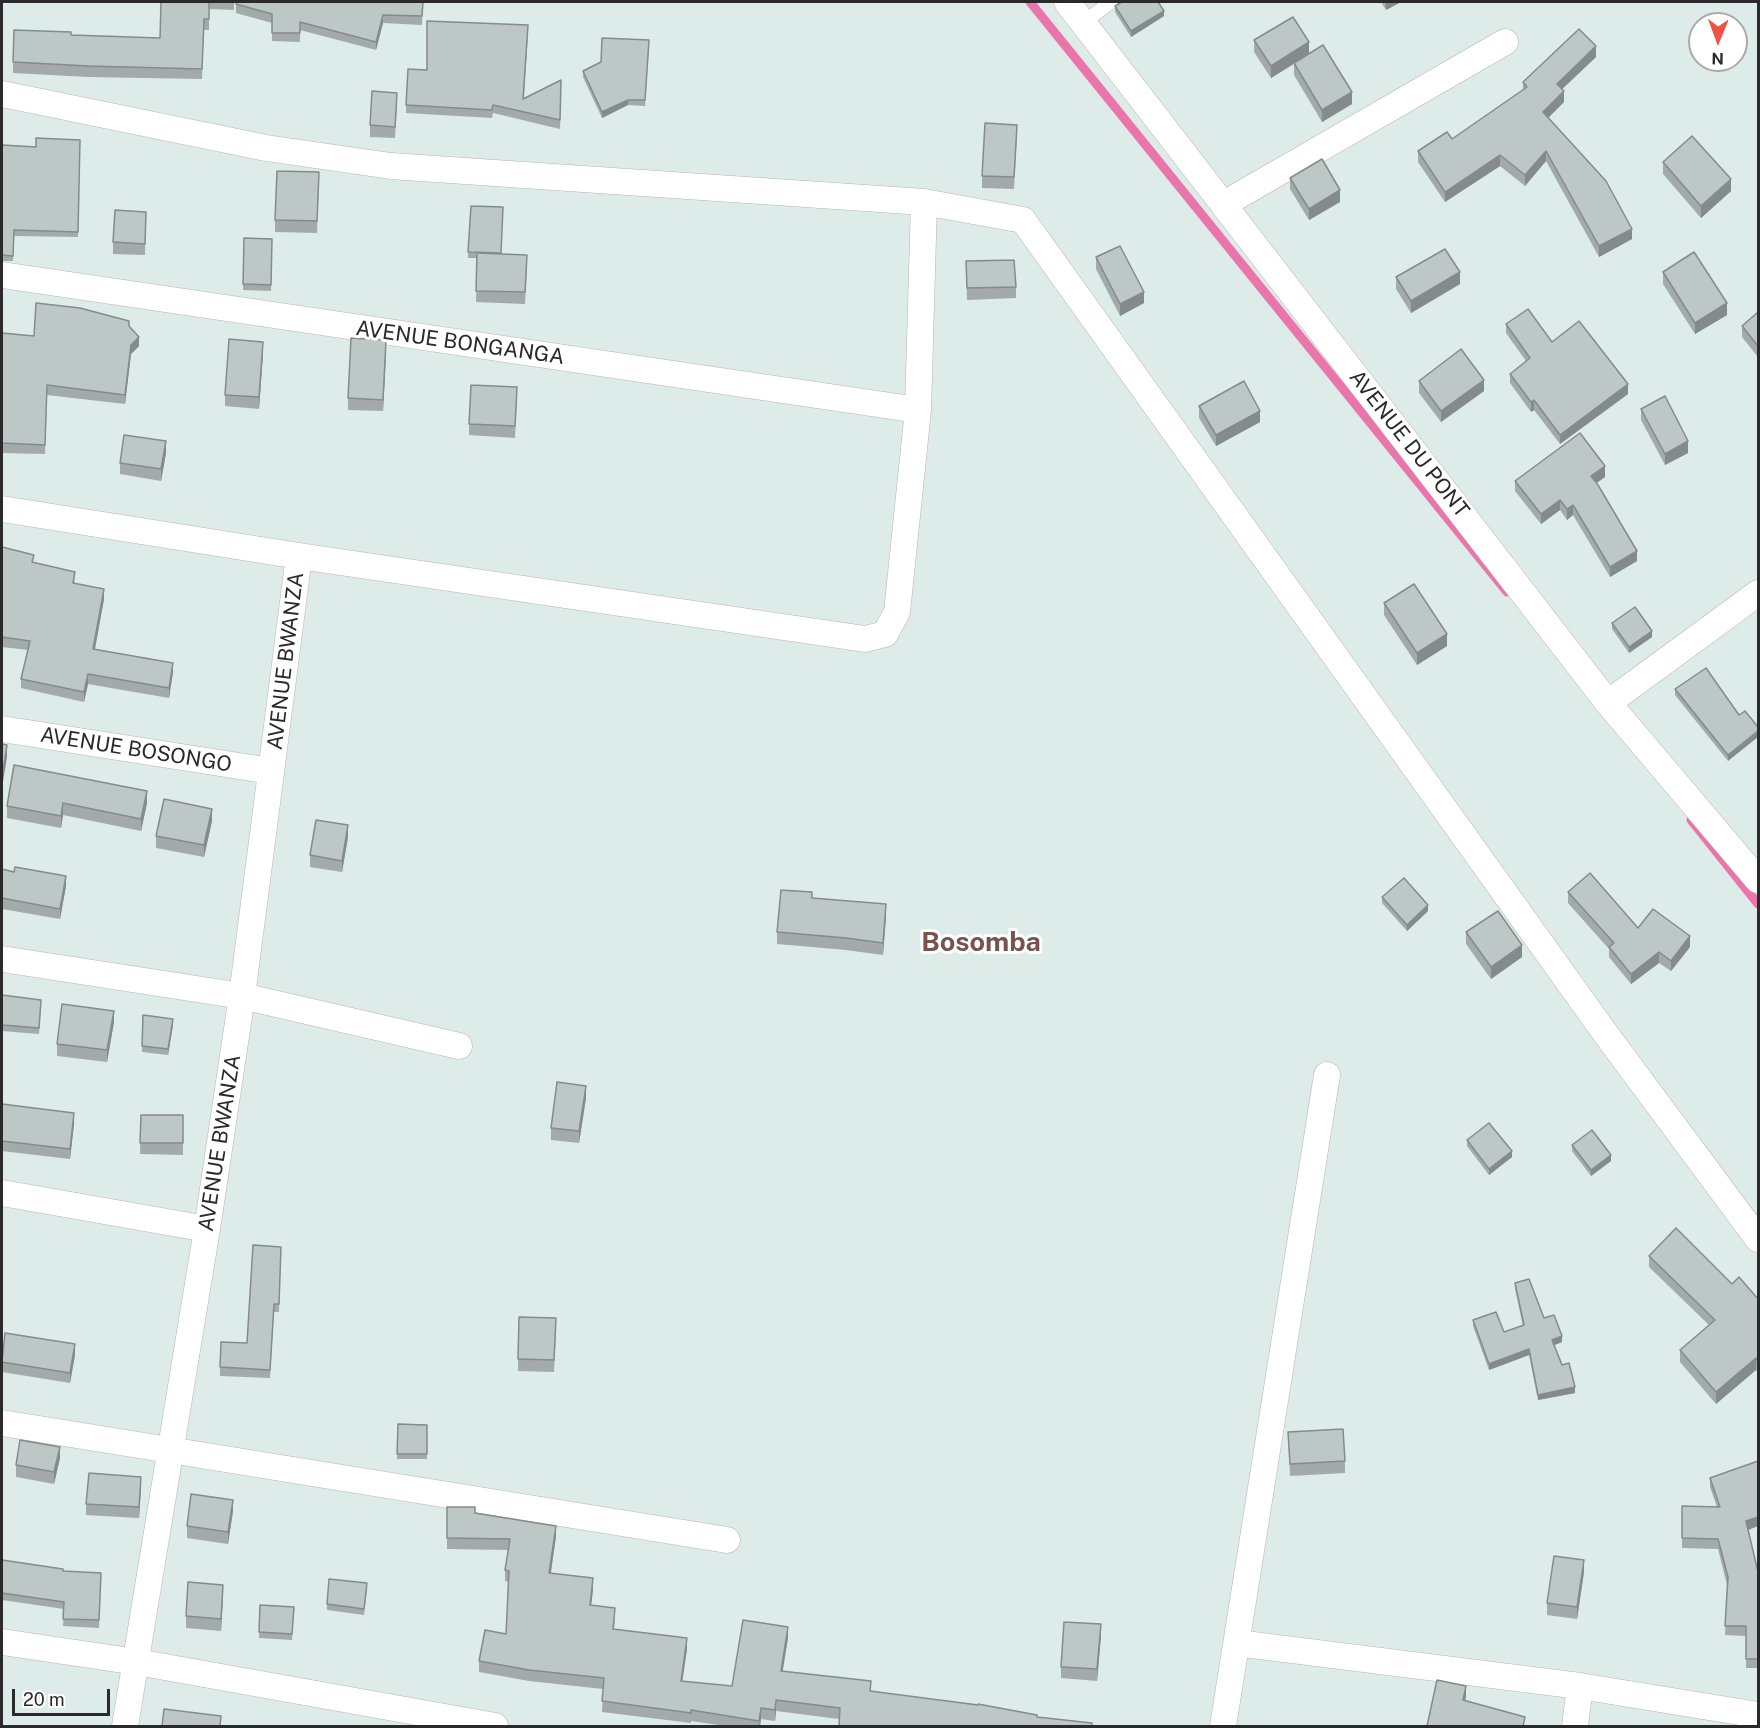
<!DOCTYPE html>
<style>
body{margin:0}
#map{position:relative;width:1760px;height:1728px;overflow:hidden;background:#ddece9;font-family:"Public Sans",sans-serif}
canvas{display:block}
.frame{position:absolute;inset:0;border:3px solid #2a2a2a;pointer-events:none}
.north{position:absolute;left:1688px;top:12px;width:60px;height:60px;box-sizing:border-box;background:#fff;border:2px solid #aaa;border-radius:50%;rotate:181deg;font-size:16px;font-weight:700;line-height:24px;text-align:center;color:#2a2a2a}
.north::after{content:'';display:block;margin:auto;width:21px;height:27px;background:#f25244;clip-path:polygon(50% 0,100% 100%,50% 72%,0 100%)}
.scale{position:absolute;left:12px;top:1689px;width:98px;height:27px;box-sizing:border-box;border:3px solid #2a2a2a;border-top:0;padding-left:8px;font-size:18px;line-height:21px;white-space:nowrap;color:#2a2a2a;-webkit-text-stroke:4px #fff;paint-order:stroke}
</style>
<div id="map">
<canvas width="1760" height="1728"></canvas>
<div class="frame"></div>
<div class="north">N</div>
<div class="scale">20 m</div>
</div>
<script>
const ctx = document.querySelector('canvas').getContext('2d');
ctx.lineJoin = 'round';
const toPath = rows => new Path2D(rows.map(r => 'M' + r).join(''));
function stroke(path, color, width, dash) { ctx.strokeStyle = color; ctx.lineWidth = width; ctx.lineCap = dash ? 'butt' : 'round'; ctx.setLineDash(dash || []); ctx.stroke(path); }
function paint(path, color) { ctx.fillStyle = color; ctx.fill(path, 'evenodd'); }
function write(font, color, halo, rows, align = 'center') {
  ctx.font = font + ' "Public Sans",sans-serif'; ctx.lineWidth = 6; ctx.setLineDash([]); ctx.textBaseline = 'middle'; ctx.strokeStyle = halo; ctx.fillStyle = color; for (const [text, x, y, turn = 0] of rows) {
    ctx.save(); ctx.translate(x, y); ctx.rotate((+turn || 0) * Math.PI / 180); ctx.textAlign = isNaN(turn) ? turn : align; if (halo) ctx.strokeText(text, 0, 0); ctx.fillText(text, 0, 0); ctx.restore();
  }
}
stroke(toPath([
 [1030,2,1507,592],
 [1691,820,1758,904]
]), '#e975ab', 9);
const service = toPath([
 [1084,22,1111,2]
]);
const minor = toPath([
 [1067,2,1608,703,1758,880],
 [2,94,266,148,391,166,924,202,1023,220,1605,1033,1758,1239],
 [1224,204,1505,42],
 [2,275,918,410],
 [2,509,299,556,865,639,885,634,897,612,918,410,924,202],
 [1608,703,1758,593],
 [2,729,271,771],
 [2,959,242,996,459,1046],
 [2,1193,207,1229],
 [2,1423,727,1540],
 [2,1642,137,1662,495,1726],
 [1237,1643,1580,1686,1758,1715],
 [125,1726,207,1229,242,996,299,556],
 [1223,1726,1327,1075],
 [1575,1726,1580,1686]
]);
stroke(service, '#bdb2b0', 15);
stroke(minor, '#bdb2b0', 27);
stroke(service, '#fff', 14);
stroke(minor, '#fff', 26);
paint(toPath([
 [161,2,234,2,234,10,209,9,209,30,204,30,202,79,88,77,13,73,13,62,71,35,160,38],
 [423,2,422,25,383,23,376,50,300,30,300,42,272,41,272,23,236,13,236,4],
 [1381,2,1401,2,1386,10],
 [1115,6,1164,16,1131,37,1115,12],
 [528,33,524,99,561,80,560,129,493,113,492,118,406,113,406,105,427,70],
 [1254,40,1309,53,1352,104,1322,122,1294,75,1294,64,1271,78,1254,52],
 [649,46,645,106,628,105,602,118,583,77,583,71],
 [1596,57,1562,89,1564,102,1548,118,1632,239,1599,257,1546,161,1525,186,1500,166,1445,202,1418,162,1418,151,1452,139,1523,90,1523,82],
 [397,105,395,138,370,137,370,125],
 [1017,136,1014,189,982,188,982,176],
 [80,140,78,237,14,236,13,261,2,261,2,145,36,147],
 [1663,162,1731,191,1701,218,1663,174],
 [1290,178,1340,202,1309,220,1290,189],
 [319,184,317,233,275,232,275,220],
 [146,212,145,255,113,254,113,242],
 [244,238,272,239,271,291,243,290],
 [468,252,501,254,527,266,525,304,476,302,477,258,468,258],
 [1096,257,1144,303,1120,316,1096,269],
 [966,261,1016,287,1016,298,967,300],
 [1663,272,1727,315,1695,334,1663,284],
 [1396,277,1460,284,1411,313,1396,289],
 [1758,312,1758,357,1742,337,1742,326],
 [1506,324,1552,342,1628,394,1560,444,1534,410,1531,412,1510,383,1510,374,1526,361,1506,333],
 [129,326,139,346,131,354,125,404,47,395,45,454,2,453,2,333,34,336],
 [386,352,383,411,348,410,348,398],
 [263,354,259,409,225,406,225,395],
 [1419,381,1484,391,1441,422,1419,393],
 [517,399,515,438,469,435,469,424],
 [1199,406,1260,422,1216,446,1199,418],
 [1641,409,1688,453,1665,465,1641,420],
 [166,453,161,481,120,474,120,463],
 [1605,477,1596,483,1637,561,1610,577,1573,515,1567,520,1560,510,1541,524,1515,491,1515,481],
 [2,547,75,582,75,583,104,599,95,649,173,672,169,698,88,684,84,702,21,688,21,679,28,650,2,647],
 [1384,603,1447,646,1417,665,1384,615],
 [1612,623,1652,637,1629,653,1612,629],
 [1675,689,1739,715,1728,761,1675,695],
 [14,765,147,803,141,831,63,815,61,828,7,818,7,806],
 [212,821,204,857,156,848,156,836],
 [348,837,342,872,310,867,310,855],
 [2,869,66,886,60,919,2,909],
 [1568,892,1638,928,1690,947,1671,971,1659,963,1631,984,1609,957,1609,949,1568,903],
 [1382,897,1428,911,1407,931,1382,903],
 [812,898,886,916,883,955,846,950,777,944,777,932],
 [1466,932,1522,957,1491,979,1466,944],
 [2,995,41,1006,39,1034,2,1031],
 [143,1015,173,1025,168,1055,142,1052],
 [114,1022,107,1062,57,1056,57,1044],
 [586,1098,579,1143,551,1140,551,1128],
 [2,1104,74,1124,70,1159,2,1151],
 [141,1115,183,1115,183,1155,140,1154],
 [1467,1140,1512,1157,1489,1175,1467,1146],
 [1572,1145,1611,1161,1591,1176,1572,1151],
 [281,1247,279,1312,274,1312,270,1378,220,1376,220,1367,247,1343],
 [1649,1256,1732,1284,1758,1299,1758,1373,1756,1370,1716,1404,1680,1362,1680,1350,1709,1325,1649,1267],
 [1515,1283,1544,1318,1562,1342,1554,1345,1575,1393,1538,1400,1529,1355,1489,1370,1473,1326,1473,1320,1504,1332,1523,1326,1515,1289],
 [556,1330,554,1372,518,1371,518,1359],
 [75,1355,70,1383,2,1372,2,1357],
 [398,1424,427,1425,427,1459,397,1459],
 [1288,1432,1345,1461,1345,1473,1290,1476],
 [60,1458,54,1484,16,1477,16,1465],
 [1710,1478,1748,1530,1758,1572,1758,1668,1746,1668,1746,1636,1725,1635,1727,1585,1718,1549,1682,1548,1682,1506,1717,1507,1710,1487],
 [141,1488,139,1518,86,1515,86,1504],
 [447,1507,475,1513,556,1536,551,1573,593,1589,591,1606,615,1619,614,1629,687,1649,682,1681,732,1686,788,1638,782,1671,871,1691,1037,1715,839,1719,776,1711,775,1721,761,1719,760,1726,726,1726,691,1721,691,1723,602,1712,603,1689,529,1681,479,1672,479,1661,506,1634,509,1582,505,1581,505,1570,508,1550,447,1549],
 [233,1511,228,1544,187,1538,187,1526],
 [2,1560,63,1571,101,1580,99,1628,63,1626,64,1609,2,1600],
 [1584,1572,1577,1619,1547,1615,1547,1603],
 [367,1589,364,1615,327,1610,327,1604],
 [223,1597,221,1631,186,1628,186,1616],
 [260,1605,294,1607,292,1640,259,1638],
 [1101,1636,1097,1681,1061,1678,1061,1667]
]), '#a2abaa');
paint(toPath([
 [1386,2,1401,2,1386,10],
 [1164,11,1164,16,1131,37,1131,31],
 [383,15,383,23,376,50,376,42],
 [1309,42,1309,54,1271,78,1271,66],
 [1596,46,1596,57,1557,94,1557,84],
 [1564,91,1564,102,1543,123,1543,112],
 [1352,92,1352,104,1322,122,1322,110],
 [628,100,628,105,602,118,602,112],
 [1546,151,1546,161,1525,186,1525,175],
 [1500,155,1500,166,1445,202,1445,192],
 [1731,179,1731,191,1701,218,1701,206],
 [1340,190,1340,202,1309,220,1309,209],
 [1632,229,1632,239,1599,257,1599,246],
 [1460,272,1460,284,1411,313,1411,301],
 [1144,292,1144,303,1120,316,1120,304],
 [1727,303,1727,315,1695,334,1695,323],
 [139,337,139,346,131,354,125,404,125,395,131,345],
 [386,340,386,352,383,411,383,400],
 [263,342,263,354,259,409,259,397],
 [1484,380,1484,391,1441,422,1441,411],
 [1628,384,1628,394,1560,444,1560,435],
 [1534,400,1534,410,1531,412,1531,402],
 [1260,411,1260,422,1216,446,1216,435],
 [166,441,166,453,161,481,161,469],
 [1688,441,1688,453,1665,465,1665,454],
 [1605,466,1605,477,1591,487,1591,476],
 [1560,500,1560,510,1541,524,1541,514],
 [1573,505,1573,515,1567,520,1567,509],
 [1637,551,1637,561,1610,577,1610,567],
 [104,589,104,599,93,659,93,649],
 [1652,631,1652,637,1629,653,1629,647],
 [1447,634,1447,646,1417,665,1417,653],
 [173,663,173,672,169,698,169,688],
 [88,674,88,684,84,702,84,692],
 [1758,731,1758,737,1728,761,1728,755],
 [7,745,7,757,2,788,2,777],
 [147,791,147,803,141,831,141,819],
 [63,803,63,815,61,828,61,816],
 [212,809,212,821,204,857,204,845],
 [348,825,348,837,342,872,342,861],
 [66,876,66,886,60,919,60,909],
 [886,904,886,916,883,955,883,943],
 [1428,905,1428,911,1407,931,1407,925],
 [1690,936,1690,947,1671,971,1671,961],
 [1522,945,1522,957,1491,979,1491,967],
 [1659,952,1659,963,1631,984,1631,974],
 [114,1011,114,1022,107,1062,107,1050],
 [173,1019,173,1025,168,1055,168,1049],
 [586,1086,586,1098,579,1143,579,1131],
 [74,1113,74,1124,70,1159,70,1149],
 [1512,1151,1512,1157,1489,1175,1489,1169],
 [1611,1155,1611,1161,1591,1176,1591,1170],
 [1562,1336,1562,1342,1552,1346,1552,1340],
 [75,1344,75,1355,70,1383,70,1373],
 [1529,1349,1529,1355,1489,1370,1489,1364],
 [1756,1358,1756,1370,1716,1404,1716,1392],
 [1575,1387,1575,1393,1538,1400,1538,1395],
 [60,1447,60,1458,54,1484,54,1472],
 [141,1477,141,1488,139,1518,139,1507],
 [233,1500,233,1511,228,1544,228,1532],
 [1758,1517,1758,1526,1746,1531,1746,1521],
 [556,1526,556,1536,549,1584,549,1573],
 [1584,1560,1584,1572,1577,1619,1577,1607],
 [593,1578,593,1589,590,1616,590,1605],
 [223,1585,223,1597,221,1631,221,1619],
 [1101,1624,1101,1636,1097,1681,1097,1669],
 [788,1627,788,1638,781,1682,781,1671],
 [687,1638,687,1649,681,1691,681,1681],
 [1466,1686,1466,1697,1463,1711,1463,1700],
 [776,1700,776,1711,775,1721,775,1710],
 [761,1708,761,1719,760,1726,759,1726]
]), '#848b8b');
const building = toPath([
 [161,2,209,2,209,19,204,19,202,69,88,66,13,62,14,30,71,32,71,35,160,38,161,2],
 [237,2,423,2,422,16,383,15,376,42,300,22,300,33,272,33,272,14,236,4,237,2],
 [1122,2,1158,2,1164,11,1131,31,1115,6,1122,2],
 [1293,17,1309,42,1271,66,1254,40,1293,17],
 [427,21,528,25,523,99,561,80,560,120,493,105,492,110,406,105,408,69,427,70,427,21],
 [1579,29,1596,46,1557,84,1564,91,1543,112,1606,181,1632,229,1599,246,1546,151,1525,175,1500,155,1445,192,1418,151,1447,132,1452,139,1527,87,1523,82,1579,29],
 [602,38,649,40,645,100,628,100,602,112,583,71,601,62,602,38],
 [1323,45,1352,92,1322,110,1294,63,1323,45],
 [372,91,397,93,395,127,370,125,372,91],
 [985,123,1017,125,1014,177,982,176,985,123],
 [1692,136,1731,179,1701,206,1663,162,1692,136],
 [36,138,80,140,78,232,14,230,13,256,2,255,2,145,36,147,36,138],
 [1322,159,1340,190,1309,209,1290,178,1322,159],
 [277,171,319,172,317,221,275,220,277,171],
 [471,206,503,207,501,253,468,252,471,206],
 [115,210,146,212,145,244,113,242,115,210],
 [244,238,272,239,271,285,243,284,244,238],
 [1120,246,1144,292,1120,304,1096,257,1120,246],
 [1445,249,1460,272,1411,301,1396,277,1445,249],
 [1694,252,1727,303,1695,323,1663,272,1694,252],
 [477,253,527,255,525,292,476,291,477,253],
 [1014,260,1016,287,967,288,966,261,1014,260],
 [36,303,80,308,129,321,129,326,139,337,131,345,125,395,47,385,45,445,2,443,2,333,34,336,36,303],
 [1528,309,1552,342,1579,321,1628,384,1560,435,1534,400,1531,402,1510,374,1530,358,1506,324,1528,309],
 [1758,312,1758,346,1742,326,1758,312],
 [351,338,386,340,383,400,348,398,351,338],
 [229,339,263,342,259,397,225,395,229,339],
 [1461,349,1484,380,1441,411,1419,381,1461,349],
 [1244,381,1260,411,1216,435,1199,406,1244,381],
 [471,385,517,387,515,426,469,424,471,385],
 [1665,396,1688,441,1665,454,1641,409,1665,396],
 [1580,433,1605,466,1591,476,1598,485,1637,551,1610,567,1573,505,1567,509,1560,500,1541,514,1515,481,1580,433],
 [124,435,166,441,161,469,120,463,124,435],
 [2,547,34,555,32,562,75,572,73,583,104,589,93,649,173,663,169,688,88,674,84,692,21,679,30,641,2,637,2,547],
 [1414,584,1447,634,1417,653,1384,603,1414,584],
 [1635,607,1652,631,1629,647,1612,623,1635,607],
 [1706,668,1739,715,1745,711,1758,727,1758,731,1728,755,1675,689,1706,668],
 [2,744,7,745,2,777,2,744],
 [14,765,147,791,141,819,63,803,61,816,7,806,14,765],
 [164,799,212,809,204,845,156,836,164,799],
 [316,820,348,825,342,861,310,855,316,820],
 [15,867,66,876,60,909,2,898,2,869,14,872,15,867],
 [1590,873,1638,928,1653,909,1690,936,1671,961,1659,952,1631,974,1609,947,1614,943,1568,892,1590,873],
 [1404,878,1428,905,1407,925,1382,897,1404,878],
 [781,890,812,892,812,898,886,904,883,943,846,938,777,932,781,890],
 [1498,911,1522,945,1491,967,1466,932,1498,911],
 [2,995,41,1000,39,1028,2,1025,2,995],
 [62,1004,114,1011,107,1050,57,1044,62,1004],
 [143,1015,173,1019,168,1049,142,1046,143,1015],
 [557,1082,586,1086,579,1131,551,1128,557,1082],
 [2,1104,74,1113,70,1149,2,1141,2,1104],
 [141,1115,183,1115,183,1143,140,1143,141,1115],
 [1489,1123,1512,1151,1489,1169,1467,1140,1489,1123],
 [1592,1130,1611,1155,1591,1170,1572,1145,1592,1130],
 [1676,1228,1732,1284,1739,1277,1758,1299,1758,1362,1756,1358,1716,1392,1680,1350,1715,1320,1649,1256,1676,1228],
 [253,1245,281,1247,279,1304,274,1304,270,1370,220,1367,221,1342,247,1343,253,1245],
 [1529,1279,1544,1318,1554,1315,1562,1336,1552,1340,1562,1365,1569,1363,1575,1387,1538,1395,1529,1349,1489,1364,1473,1320,1496,1312,1504,1332,1524,1325,1515,1283,1529,1279],
 [519,1317,556,1318,554,1360,518,1359,519,1317],
 [5,1333,75,1344,70,1373,2,1362,5,1333],
 [398,1424,427,1425,427,1454,397,1454,398,1424],
 [1343,1429,1345,1461,1290,1464,1288,1432,1343,1429],
 [20,1440,60,1447,54,1472,16,1465,20,1440],
 [1758,1461,1758,1517,1746,1521,1758,1572,1758,1659,1746,1659,1746,1626,1725,1626,1728,1577,1718,1539,1682,1538,1682,1506,1720,1507,1710,1478,1758,1461],
 [89,1473,141,1477,139,1507,86,1504,89,1473],
 [191,1494,233,1500,228,1532,187,1526,191,1494],
 [447,1507,475,1507,475,1513,556,1526,549,1573,593,1578,590,1605,615,1608,613,1629,687,1638,681,1681,732,1686,743,1620,788,1627,781,1671,871,1681,870,1691,978,1705,978,1704,1037,1715,1037,1717,1092,1723,1092,1726,839,1726,840,1708,776,1700,775,1710,761,1708,759,1721,691,1710,691,1713,602,1701,604,1678,529,1670,479,1661,485,1630,506,1634,509,1571,505,1570,510,1539,447,1538,447,1507],
 [1554,1556,1584,1560,1577,1607,1547,1603,1554,1556],
 [2,1560,63,1569,63,1571,101,1573,99,1620,63,1619,64,1602,2,1593,2,1560],
 [329,1579,367,1583,364,1609,327,1604,329,1579],
 [188,1582,223,1585,221,1619,186,1616,188,1582],
 [260,1605,294,1607,292,1634,259,1632,260,1605],
 [1064,1622,1101,1624,1097,1669,1061,1667,1064,1622],
 [1437,1680,1466,1686,1463,1700,1525,1717,1523,1726,1427,1726,1437,1680],
 [164,1709,221,1716,220,1726,162,1726,164,1709]
]);
paint(building, '#bcc7c6');
stroke(building, '#848b8b', 1.5);
write('21px', '#2a2a2a', '#fff', [
 ["AVENUE BONGANGA",460,343,8],
 ["AVENUE DU PONT",1409,444,52],
 ["AVENUE BWANZA",286,661,-83],
 ["AVENUE BOSONGO",136,750,9],
 ["AVENUE BWANZA",220,1143,-81]
]);
write('bold 27px', '#79514d', '#fff', [
 ["Bosomba",981,943]
]);
</script>
